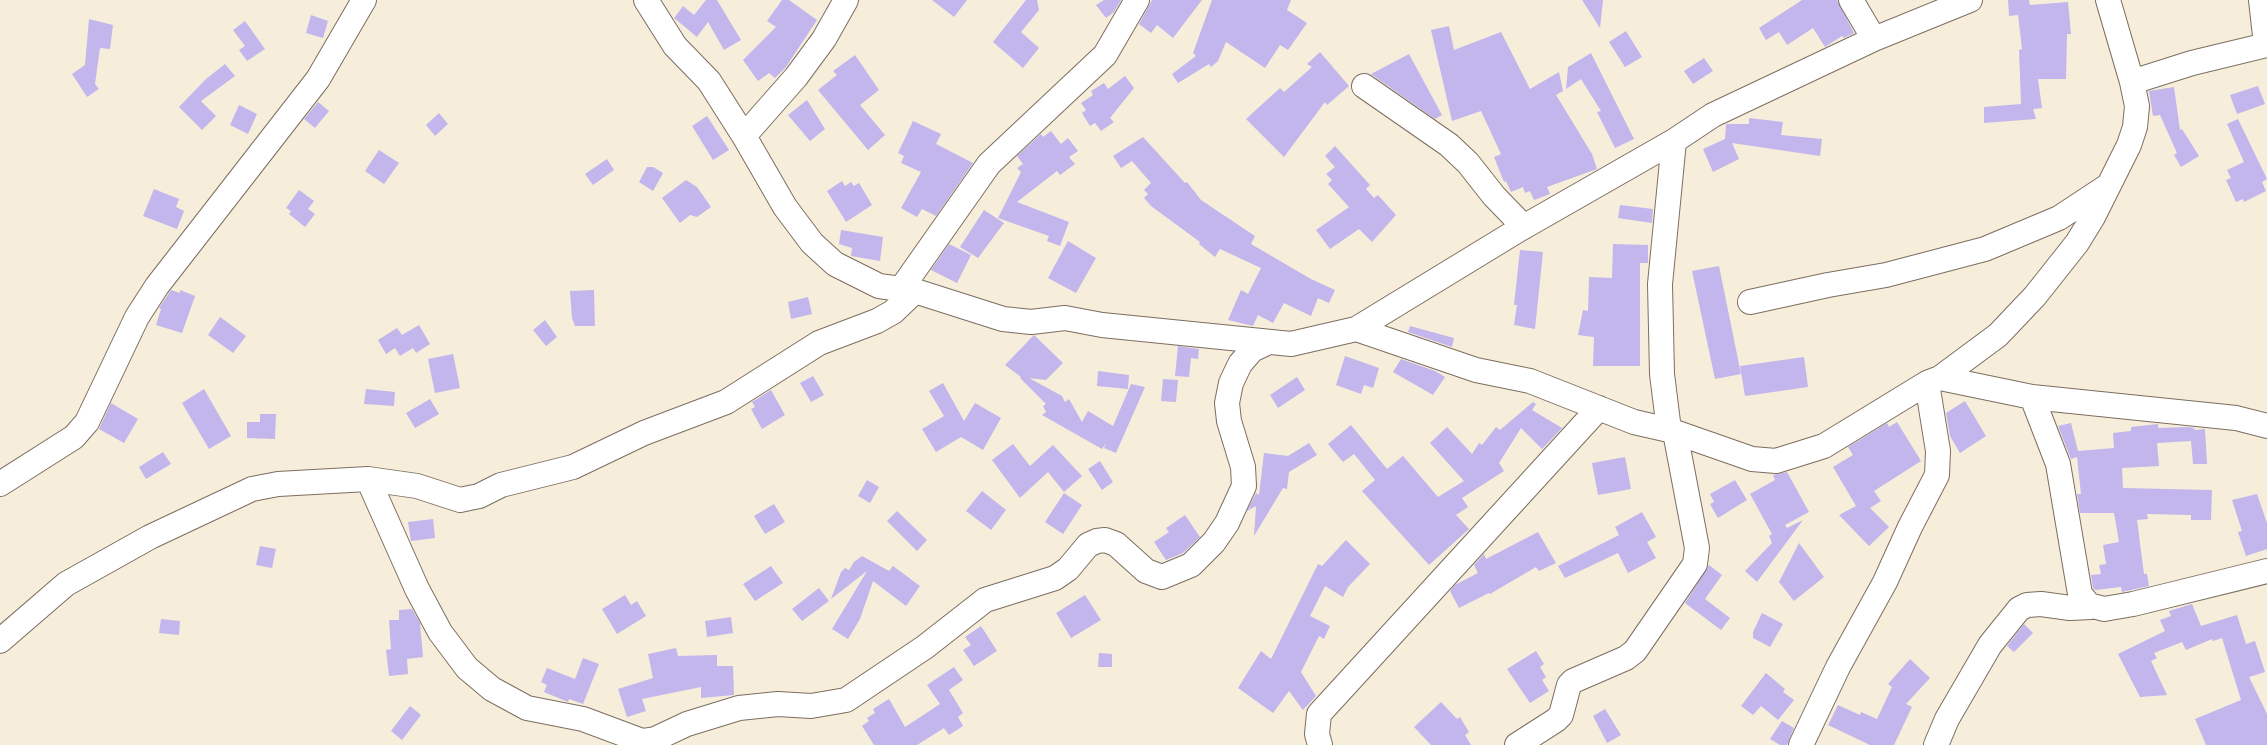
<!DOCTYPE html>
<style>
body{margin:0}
canvas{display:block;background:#f7eddb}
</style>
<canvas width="2267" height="745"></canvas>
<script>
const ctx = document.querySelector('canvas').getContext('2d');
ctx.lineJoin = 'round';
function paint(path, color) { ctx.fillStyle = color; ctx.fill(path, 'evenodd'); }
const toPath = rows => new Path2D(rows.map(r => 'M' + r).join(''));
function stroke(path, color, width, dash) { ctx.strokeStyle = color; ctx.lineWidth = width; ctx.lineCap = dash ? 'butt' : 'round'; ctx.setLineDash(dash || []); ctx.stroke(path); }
paint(toPath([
 [706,0,717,0,741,40,724,50,708,22,697,37,674,18,683,6,694,15],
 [782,0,789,0,817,20,786,67,775,78,769,73,758,81,743,60,776,27,767,21],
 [932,0,967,0,954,17],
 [1026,0,1037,0,1039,10,1021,32,1039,48,1023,68,993,42],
 [1104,0,1121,0,1114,12,1106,18,1096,5],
 [1152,0,1202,0,1173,38,1157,25,1151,33,1139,24],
 [1212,0,1291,0,1287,10,1307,23,1288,50,1280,45,1265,68,1226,42,1218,61,1211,67,1209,64,1178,83,1172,74,1196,56,1193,53],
 [1582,0,1603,0,1600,28],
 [1802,0,1837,0,1854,33,1844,38,1842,36,1825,47,1813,28,1787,45,1779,32,1766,40,1759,28],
 [2008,0,2029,0,2030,5,2068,2,2071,34,2067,34,2066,79,2038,79,2042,108,2033,109,2036,119,1984,123,1984,107,2021,104,2019,50,2022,49,2018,15,2009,16],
 [311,15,328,21,323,38,306,33],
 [89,19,113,25,110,49,100,48,95,84,99,89,87,97,72,74,85,65],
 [245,21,265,49,247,61,239,50,245,46,233,30],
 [1449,26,1454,50,1501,32,1530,89,1559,72,1563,91,1556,95,1592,154,1597,169,1547,187,1550,194,1534,200,1530,191,1525,193,1523,187,1511,192,1506,181,1504,182,1494,157,1501,154,1481,111,1452,121,1431,30],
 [1626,31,1642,57,1625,67,1609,42],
 [1320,52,1349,86,1327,105,1325,102,1284,157,1246,119,1280,88,1284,92,1312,67,1307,64],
 [1591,53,1634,139,1615,148,1597,112,1601,111,1581,79,1566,89,1568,67],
 [1409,54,1442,115,1435,119,1371,74],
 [855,55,879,90,860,105,885,135,868,150,818,90,837,75,833,71],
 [1704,58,1713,71,1693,84,1684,71],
 [225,64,235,76,201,101,216,116,202,130,179,107,206,79],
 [1125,76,1134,88,1110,118,1114,122,1101,131,1095,123,1090,126,1082,113,1086,110,1081,103,1093,95,1091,91,1104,83,1108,89],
 [2258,86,2265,104,2237,114,2230,95],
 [2174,87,2180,130,2182,129,2199,156,2181,167,2174,155,2177,153,2160,115,2153,116,2149,91],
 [807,100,825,129,810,141,788,115],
 [318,102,329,111,315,128,304,119],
 [239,105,257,114,248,134,230,125],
 [439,113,448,124,435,136,426,125],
 [707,116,729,150,713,160,692,126],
 [1749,118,1783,122,1781,135,1822,139,1820,156,1732,143,1739,159,1713,172,1703,149,1725,139,1726,124,1749,124],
 [2238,119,2267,179,2262,182,2266,191,2244,202,2243,199,2236,202,2226,180,2231,178,2227,170,2244,162,2227,124],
 [913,121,941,134,936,144,973,163,936,216,922,209,917,217,901,208,921,172,901,163,904,156,898,153],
 [1051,131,1061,144,1068,138,1078,151,1069,157,1075,164,1060,175,1057,171,1017,202,1069,222,1060,246,1047,241,1049,236,998,218,1021,172,1017,168,1023,164,1017,156,1041,134,1043,137],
 [1143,137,1185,183,1187,182,1201,200,1255,236,1251,244,1311,279,1335,290,1329,303,1318,298,1311,316,1284,303,1273,323,1258,315,1253,326,1228,320,1241,290,1248,294,1261,268,1220,249,1215,257,1199,244,1200,242,1151,206,1144,198,1148,194,1144,190,1151,183,1132,161,1121,168,1113,156],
 [1335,146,1370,185,1366,189,1374,198,1378,195,1396,215,1372,242,1359,229,1330,249,1316,230,1349,207,1328,184,1332,180,1326,174,1335,167,1325,156],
 [379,150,399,163,384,184,365,171],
 [607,159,614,170,593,185,585,174],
 [647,167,653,167,663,173,653,191,639,182],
 [686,180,697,187,711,207,697,217,690,215,680,223,662,198],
 [842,181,845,186,851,182,854,186,859,183,872,205,846,222,827,191],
 [154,189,179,199,176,207,184,211,177,229,143,216],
 [299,190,314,201,308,209,315,214,305,227,289,214,291,211,286,208],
 [1620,205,1653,209,1652,223,1618,218],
 [984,210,1004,223,978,258,960,247],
 [841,230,883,237,880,261,851,256,852,248,839,244],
 [1068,241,1096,258,1076,293,1048,278],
 [949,244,971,255,957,283,931,270],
 [1613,244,1648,245,1648,263,1640,263,1640,366,1593,366,1594,337,1578,335,1583,310,1588,311,1589,277,1612,278],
 [1520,250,1543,252,1535,329,1514,325,1517,305,1514,305],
 [1719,266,1741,374,1715,379,1692,271],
 [171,290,180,293,180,290,195,296,182,333,156,325,161,309,159,308],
 [594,290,595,326,575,326,572,318,570,291],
 [808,297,812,314,791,319,788,302],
 [220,317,246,336,233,353,208,335],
 [545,320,557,337,546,346,533,330],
 [419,325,430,344,416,353,413,348,400,356,395,348,386,354,378,340,397,328,402,335],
 [1410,326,1454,338,1452,347,1408,332],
 [1034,335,1063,363,1046,380,1029,378,1062,396,1065,402,1069,399,1082,422,1088,411,1113,426,1131,384,1145,387,1116,453,1104,448,1106,443,1102,449,1042,415,1046,412,1043,406,1046,404,1020,378,1021,377,1005,365],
 [1178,346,1199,349,1198,359,1191,358,1189,377,1175,376],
 [453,354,460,388,435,393,428,359],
 [1345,356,1379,368,1373,388,1364,385,1361,394,1336,385],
 [1804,357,1808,387,1745,396,1740,366],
 [1401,359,1435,371,1445,377,1433,395,1393,372],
 [1098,371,1129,375,1128,389,1097,386],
 [813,376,824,395,811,402,800,383],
 [1297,377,1305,390,1278,408,1270,395],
 [1163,379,1178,380,1176,402,1161,401],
 [943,383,964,421,975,403,1001,418,983,450,961,437,936,452,922,429,944,416,929,391],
 [204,389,231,436,209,449,182,403],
 [366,389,395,392,394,406,364,404],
 [771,390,785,415,762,429,751,409,755,407,752,402],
 [430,399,439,414,415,428,406,413],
 [1965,401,1986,436,1960,453,1950,436,1946,413],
 [1533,402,1536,404,1532,410,1562,428,1542,449,1521,428,1499,463,1504,471,1462,498,1468,507,1456,515,1469,529,1429,565,1362,491,1375,480,1354,454,1343,462,1328,444,1351,425,1387,469,1403,456,1438,497,1464,481,1430,443,1447,427,1472,454,1479,443,1482,445,1496,427,1500,430],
 [111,403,138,419,124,443,99,429],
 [260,414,276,414,275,439,247,438,247,422,260,422],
 [1897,422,1921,461,1874,491,1881,501,1870,508,1889,527,1869,546,1839,515,1856,506,1833,467,1853,455,1848,447,1887,423,1889,427],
 [2071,423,2078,451,2114,448,2113,433,2131,431,2131,427,2158,424,2158,428,2188,427,2194,428,2195,430,2205,429,2207,464,2193,464,2191,441,2157,443,2159,466,2122,468,2123,488,2212,490,2211,520,2191,520,2191,515,2147,514,2148,519,2137,520,2144,574,2147,574,2149,586,2122,592,2121,587,2095,590,2093,588,2091,575,2101,574,2099,565,2106,564,2103,545,2119,542,2114,513,2080,513,2077,494,2081,494,2077,457,2071,459,2058,426],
 [1309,443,1317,455,1289,472,1287,489,1283,488,1254,536,1256,506,1247,511,1256,493,1259,495,1264,453,1288,456],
 [1013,444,1030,466,1053,445,1082,476,1064,492,1048,472,1020,498,992,460],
 [163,452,171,464,146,479,139,467],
 [1625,457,1631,489,1598,495,1592,463],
 [1100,461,1113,482,1102,490,1088,469],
 [1787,472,1809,512,1785,525,1787,528,1803,520,1757,582,1745,571,1772,543,1769,536,1772,534,1750,494,1775,480,1773,475],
 [867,480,879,487,870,503,858,496],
 [1735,480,1747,500,1718,518,1710,504,1714,502,1710,494],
 [982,491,1006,510,991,530,966,511],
 [1064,493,1082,505,1063,534,1045,522],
 [2257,494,2267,523,2267,549,2246,556,2238,532,2242,531,2232,500],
 [774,504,785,522,765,534,754,516],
 [897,511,927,540,917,551,887,521],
 [1642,512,1656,537,1647,542,1656,558,1628,573,1618,553,1565,578,1558,566,1619,535,1615,527],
 [1185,515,1200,537,1183,553,1166,560,1154,542,1169,532,1166,528],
 [433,519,435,538,411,541,408,522],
 [1538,532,1556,563,1539,571,1536,567,1490,594,1489,593,1459,608,1450,591,1455,585,1478,573,1474,565,1484,554,1486,559],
 [1346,540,1370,564,1348,587,1343,597,1325,586,1310,616,1330,626,1324,639,1319,636,1301,672,1316,696,1303,710,1289,691,1273,713,1238,688,1261,651,1271,659,1318,564,1322,566],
 [1799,543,1824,577,1794,601,1779,582],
 [260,546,276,549,272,568,256,565],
 [862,556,889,571,893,566,920,586,906,606,873,581,860,619,848,639,832,629,867,571,831,599,841,572,845,568,849,570,854,562],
 [1709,565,1722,575,1705,599,1730,618,1721,630,1685,603],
 [771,566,783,583,755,601,743,584],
 [819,588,829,601,802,621,792,609],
 [625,595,631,605,637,601,646,616,617,634,602,609],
 [1085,595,1101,620,1071,638,1056,613],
 [2192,604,2201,626,2237,615,2246,644,2255,641,2265,672,2249,677,2267,714,2267,745,2206,745,2195,719,2241,700,2222,638,2213,641,2212,639,2186,650,2182,642,2154,653,2157,658,2151,661,2167,695,2140,697,2118,654,2165,631,2160,620,2171,616,2169,611],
 [412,609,420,623,423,657,407,659,408,674,389,676,386,650,391,649,389,620,399,620,399,610],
 [1762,613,1783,624,1770,647,1753,638,1753,632],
 [731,617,733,633,707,637,705,621],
 [161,619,180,621,179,635,159,633],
 [2024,624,2033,633,2014,652,2007,646],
 [981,626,997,651,974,666,963,650,971,645,965,637],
 [676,648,678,656,717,655,717,666,733,666,734,695,701,698,701,687,642,699,646,711,627,717,618,689,653,678,648,654],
 [1536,651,1544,664,1540,667,1546,677,1542,680,1549,691,1530,703,1507,669],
 [1099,653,1112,654,1112,667,1098,667],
 [583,658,599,664,583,704,569,699,568,702,544,692,547,685,541,682,547,668,575,679],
 [1910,659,1930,678,1906,704,1912,707,1894,745,1870,745,1828,725,1838,705,1860,715,1861,712,1877,719,1892,687,1888,684],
 [954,667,963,680,949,690,963,713,958,717,963,726,949,735,944,728,917,745,874,745,862,726,869,721,867,718,875,713,873,709,889,699,905,727,940,704,927,685],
 [1766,673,1785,689,1783,692,1794,700,1778,720,1761,706,1753,715,1741,706],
 [1441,702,1457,719,1460,717,1469,732,1465,735,1471,745,1431,745,1414,727],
 [410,706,421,715,402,740,391,731],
 [1605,709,1621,735,1607,743,1593,716],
 [1782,721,1794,728,1787,745,1780,745,1770,739]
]), '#c2b6ec');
const minor = toPath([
 [646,0,675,46,709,81,744,136,785,207,812,243,835,264,879,286,915,291,1003,319,1031,322,1065,318,1102,325,1291,344,1356,329,1476,370,1530,381,1634,422,1669,430,1752,459,1776,461,1824,446,1927,383,1940,378,2032,397,2236,418,2267,426],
 [1851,0,1874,39],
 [2261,0,2266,45],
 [2132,82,2192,63,2267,45],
 [1364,86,1449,145,1468,163,1494,196,1524,227],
 [744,136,796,77,824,39,846,0],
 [901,289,989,164,1105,55,1137,0],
 [1750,302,1828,285,1886,275,1985,249,2059,218,2106,187],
 [1356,329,1520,229,1674,141,1713,115,1874,39,1970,0],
 [1940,378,1998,335,2035,296,2077,243,2093,217,2129,145,2135,127,2137,106,2132,82,2108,0],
 [2032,397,2058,464,2080,594,2089,605,2104,609,2133,604,2267,571],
 [1669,430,1662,374,1660,284,1674,141],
 [368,479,417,589,440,632,467,668,492,689,527,708,583,719,642,741,655,739,687,724,739,708,778,704,811,706,846,700,925,647,985,600,1055,578,1068,569,1088,545,1097,541,1105,540,1116,544,1146,571,1162,577,1191,565,1214,542,1227,523,1244,486,1243,467,1229,421,1227,403,1231,383,1240,364,1252,350,1269,342],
 [0,484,74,437,87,422,137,317,157,286,318,79,364,0],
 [0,641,66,584,150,537,252,489,278,484,368,479,417,486,460,500,479,496,501,485,573,467,644,433,726,402,819,343,877,321,893,312,915,291],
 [1320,745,1317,734,1319,714,1599,408],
 [1517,745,1556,720,1561,715,1569,685,1573,681,1626,658,1635,651,1695,564,1697,548,1675,432],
 [1801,745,1838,667,1885,582,1910,527,1937,475,1938,451,1927,383],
 [1936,745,1947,719,1990,645,2019,609,2027,605,2041,604,2070,608,2091,607]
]);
stroke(minor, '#7d6e60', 26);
stroke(minor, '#fff', 24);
</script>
